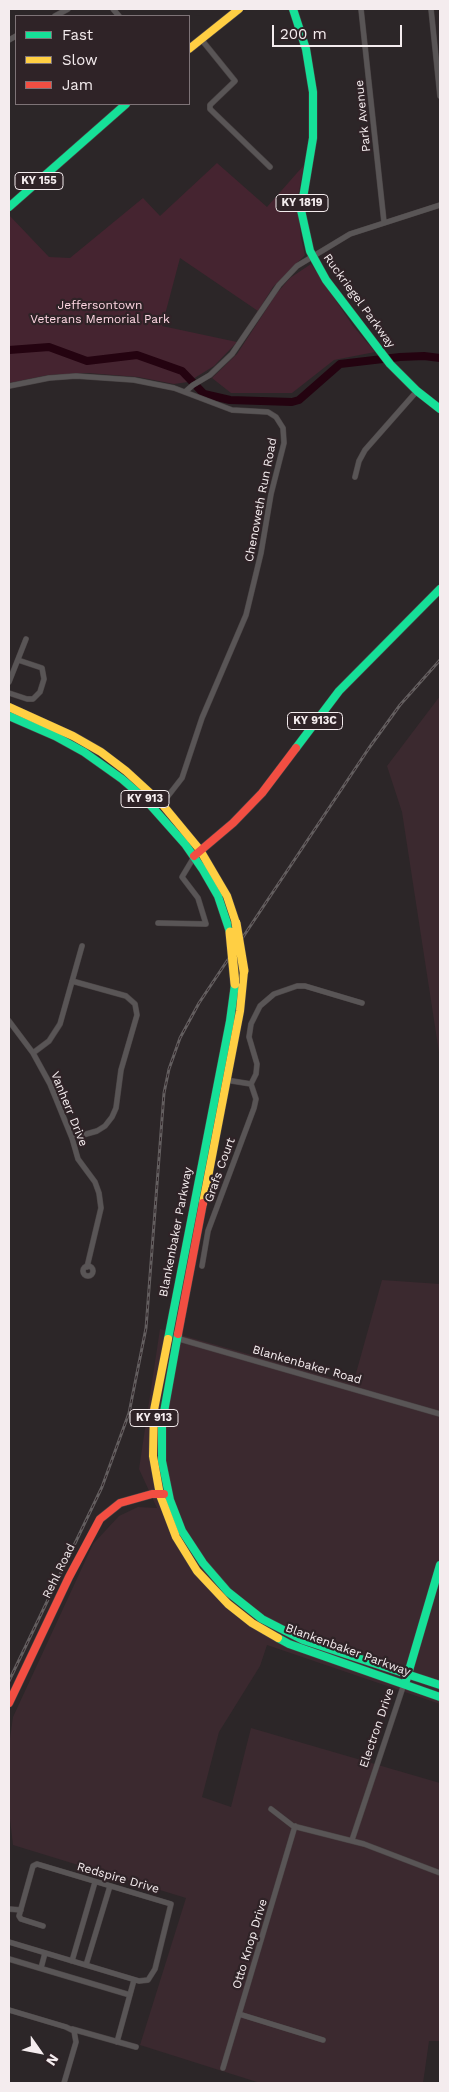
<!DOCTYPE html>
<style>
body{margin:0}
#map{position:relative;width:449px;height:2092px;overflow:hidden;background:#2c2628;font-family:"Work Sans",sans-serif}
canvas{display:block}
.frame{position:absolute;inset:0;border:10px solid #f4ecee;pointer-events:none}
.legend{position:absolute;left:15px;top:15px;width:175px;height:90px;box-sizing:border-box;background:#2f2327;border:1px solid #7e7377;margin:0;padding:6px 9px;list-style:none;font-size:15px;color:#f4ecee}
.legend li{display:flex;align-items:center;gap:10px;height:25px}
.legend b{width:25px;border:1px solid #7e7377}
.north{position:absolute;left:15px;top:2027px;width:50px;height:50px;-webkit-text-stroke:4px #2f2327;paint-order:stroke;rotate:123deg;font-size:14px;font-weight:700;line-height:20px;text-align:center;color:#f4ecee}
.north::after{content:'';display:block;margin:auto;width:18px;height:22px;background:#f4ecee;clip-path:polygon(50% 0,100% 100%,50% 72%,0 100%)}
.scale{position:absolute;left:272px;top:25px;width:130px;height:22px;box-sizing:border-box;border:2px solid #f4ecee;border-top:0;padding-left:6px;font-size:15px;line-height:18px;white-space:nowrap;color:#f4ecee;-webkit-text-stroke:4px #2f2327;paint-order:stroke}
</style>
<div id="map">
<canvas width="449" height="2092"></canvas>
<div class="frame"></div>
<ul class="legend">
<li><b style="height:6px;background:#16e098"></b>Fast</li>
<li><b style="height:6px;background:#ffcf43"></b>Slow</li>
<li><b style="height:6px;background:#f24e42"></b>Jam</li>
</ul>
<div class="north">N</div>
<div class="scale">200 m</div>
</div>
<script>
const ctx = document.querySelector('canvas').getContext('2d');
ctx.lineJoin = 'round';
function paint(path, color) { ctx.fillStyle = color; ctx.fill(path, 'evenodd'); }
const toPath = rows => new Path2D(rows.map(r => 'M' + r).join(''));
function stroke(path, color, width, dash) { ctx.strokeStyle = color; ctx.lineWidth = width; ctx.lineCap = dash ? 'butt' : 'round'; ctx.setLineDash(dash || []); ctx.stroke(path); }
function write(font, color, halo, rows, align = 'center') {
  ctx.font = font + ' "Work Sans",sans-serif'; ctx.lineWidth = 4.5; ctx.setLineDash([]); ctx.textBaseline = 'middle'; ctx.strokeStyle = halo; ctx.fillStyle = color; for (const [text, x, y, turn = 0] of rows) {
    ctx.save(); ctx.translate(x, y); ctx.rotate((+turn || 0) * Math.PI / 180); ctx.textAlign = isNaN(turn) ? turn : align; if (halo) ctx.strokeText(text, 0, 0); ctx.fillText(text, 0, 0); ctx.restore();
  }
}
paint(toPath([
 [440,696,440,1059,402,812,387,766],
 [382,1280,440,1284,440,1704,267,1645,260,1666,219,1732,202,1797,231,1807,251,1728,440,1783,440,2041,429,2041,423,2083,260,2083,140,2045,186,1898,13,1845,9,1811,9,1745,13,1717,93,1544,119,1516,138,1507,157,1508,139,1469,160,1329,353,1384]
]), '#3b292f');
paint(toPath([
 [217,163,267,207,304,165,297,202,301,238,305,255,273,287,258,311,180,258,162,326,237,342,214,366,188,382,174,384,138,377,88,373,48,375,9,383,9,215,49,257,70,258,143,198,160,216],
 [311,264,353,326,375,352,334,360,292,393,231,393,212,378,237,354,277,293,290,278]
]), '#452430');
stroke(toPath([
 [9,350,49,347,87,361,137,355,182,371,204,394,230,400,292,402,299,400,340,364,400,357,424,356,440,358]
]), '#240310', 8);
const street = toPath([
 [113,9,119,16],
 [361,9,384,222],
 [431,9,440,96],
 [55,16,68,9],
 [201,39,235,81,210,105,210,109,270,167],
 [9,40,16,36],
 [9,386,49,378,76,376,134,380,174,388,232,410,268,412,276,417,283,428,284,443,271,494,261,553,246,615,202,718,182,778,161,805],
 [185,392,193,385,210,375,232,354,279,285,297,266,350,234,440,205],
 [355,477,359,461,365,450,417,391],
 [9,682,26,639],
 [9,693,27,699,33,699,40,692,44,679,42,668,18,660],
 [158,923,206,924,198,898,182,877,194,857],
 [72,981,126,996,135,1004,137,1015,121,1070,116,1108,112,1117,105,1126,97,1131,72,1138],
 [9,1021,33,1053,50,1084,72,1138,78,1159,95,1182,99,1193,101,1208,87,1267],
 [33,1053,49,1041,60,1024,82,946],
 [226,1080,251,1084,256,1074,257,1064,249,1037,251,1024,260,1006,274,994,297,986,305,986,362,1003],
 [202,1266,208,1231,254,1108,256,1099,251,1084],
 '83 1271a5 5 0 1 1 10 0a5 5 0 1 1-10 0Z',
 [176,1338,440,1414],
 [271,1809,293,1826,364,1844,440,1873],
 [352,1840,404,1684],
 [9,1909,21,1910],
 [9,1942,139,1981,148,1980,155,1969,171,1904,37,1864,33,1866,19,1916,21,1919,43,1926],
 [9,1959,130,1995],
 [72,1961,95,1882],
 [86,1965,110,1886],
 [41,1968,45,1953],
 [9,2010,66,2027,74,2031,76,2042,64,2083],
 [239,2014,323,2040],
 [72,2029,136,2047],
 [117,2042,134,1980],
 [223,2068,295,1826]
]);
const fast = toPath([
 [293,9,306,49,313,92,313,138,301,210,310,251,326,280,390,364,417,391,440,409],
 [9,207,126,104],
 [9,716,55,736,84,752,122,779,145,799,185,844,203,870,218,896,230,932],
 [296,748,339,691,440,589],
 [178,1334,162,1423,162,1461,170,1500,182,1531,203,1563,228,1592,262,1619,303,1640,440,1685],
 [168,1339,230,1021,235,984],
 [278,1638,289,1644,440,1697],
 [405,1684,440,1565]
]);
const slow = toPath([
 [189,49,239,9],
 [9,707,73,736,101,752,126,771,162,804,200,850,227,896,236,923],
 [203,1203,240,1011,244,971],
 [168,1339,154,1410,153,1456,160,1495,176,1537,197,1571,228,1604,252,1623,278,1638]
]);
const jam = toPath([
 [194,856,233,823,262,793,296,748],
 [178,1334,203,1203],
 [9,1703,69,1577,100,1519,120,1503,152,1494,164,1494]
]);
stroke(street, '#4a4445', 6);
stroke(fast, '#4a4445', 9);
stroke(slow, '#4a4445', 9);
stroke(jam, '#4a4445', 9);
stroke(street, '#595556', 5);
stroke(fast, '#16e098', 8);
stroke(slow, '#ffcf43', 8);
stroke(jam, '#f24e42', 8);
const rail = toPath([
 [9,1681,102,1487,129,1413,146,1328,164,1093,169,1069,180,1038,199,1003,369,748,400,705,440,660]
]);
stroke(rail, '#635e5f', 3);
stroke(rail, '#2f2327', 1, [4]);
const slowBridge = toPath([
 [236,923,244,971],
 [230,932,235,984]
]);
stroke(slowBridge, '#4a4445', 10, []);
stroke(slowBridge, '#ffcf43', 9);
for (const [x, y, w] of [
 [39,181,48],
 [302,203,52],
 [315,721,55],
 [145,799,48],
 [154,1418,48]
]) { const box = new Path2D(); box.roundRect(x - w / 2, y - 8.5, w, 17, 4); ctx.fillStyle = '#2f2327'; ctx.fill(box); stroke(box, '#f4ecee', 1); }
write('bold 11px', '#f4ecee', null, [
 ["KY 155",39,181],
 ["KY 1819",302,203],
 ["KY 913C",315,721],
 ["KY 913",145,799],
 ["KY 913",154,1418]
]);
write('12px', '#f4ecee', '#2f2327', [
 ["Park Avenue",363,116,-96],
 ["Ruckriegel Parkway",359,301,54],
 ["Chenoweth Run Road",261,500,-79],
 ["Vanherr Drive",69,1109,68],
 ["Grafs Court",220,1170,-70],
 ["Blankenbaker Parkway",176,1232,-79],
 ["Blankenbaker Road",307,1365,16],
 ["Rehl Road",59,1571,-64],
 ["Blankenbaker Parkway",348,1650,20],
 ["Electron Drive",377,1728,-71],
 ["Redspire Drive",118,1878,16],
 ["Otto Knop Drive",250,1944,-73]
]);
write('12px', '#ffd7e3', '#2f2327', [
 ["Jeffersontown",100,305],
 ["Veterans Memorial Park",100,319]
]);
</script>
